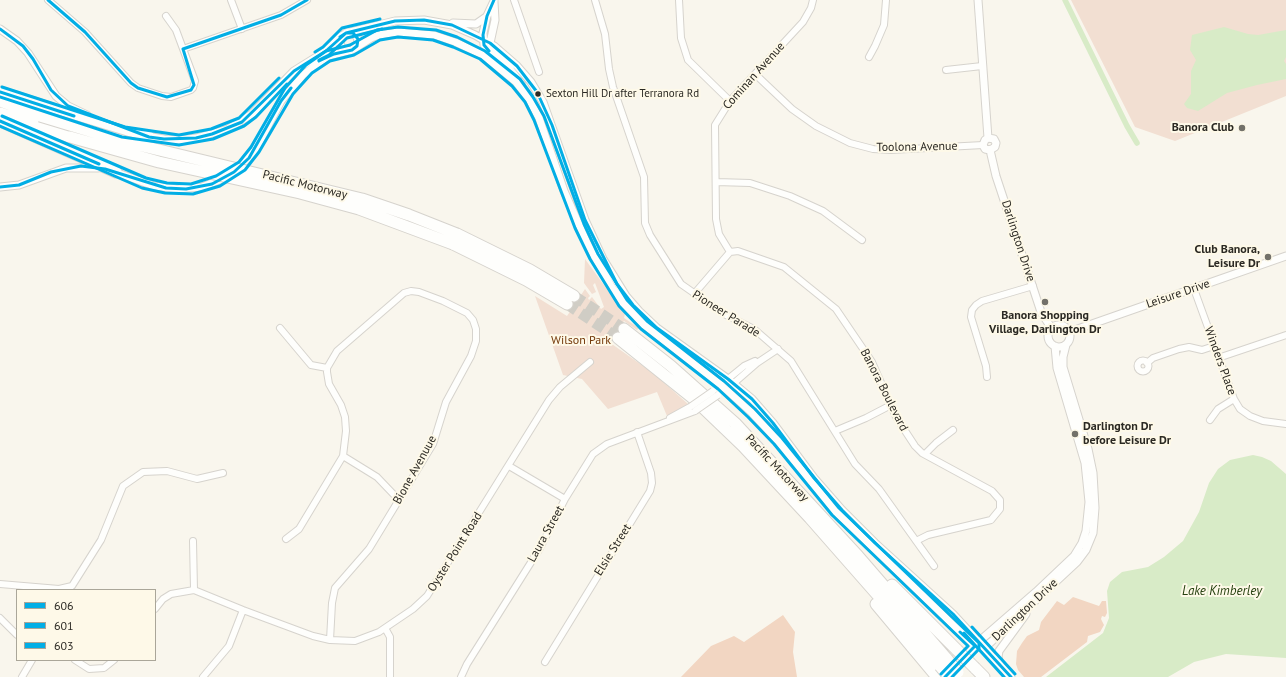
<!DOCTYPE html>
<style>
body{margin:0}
#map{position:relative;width:1286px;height:677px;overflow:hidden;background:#f9f6ed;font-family:"PT Sans",sans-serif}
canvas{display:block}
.legend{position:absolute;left:16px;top:589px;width:140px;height:72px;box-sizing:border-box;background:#fef9e8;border:1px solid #aaa699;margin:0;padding:5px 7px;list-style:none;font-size:12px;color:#2b2923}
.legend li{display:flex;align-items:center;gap:8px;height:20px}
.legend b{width:20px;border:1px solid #aaa699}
</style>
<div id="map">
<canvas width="1286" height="677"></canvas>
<ul class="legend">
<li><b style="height:5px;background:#02aee5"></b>606</li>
<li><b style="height:5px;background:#02aee5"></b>601</li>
<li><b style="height:5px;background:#02aee5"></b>603</li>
</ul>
</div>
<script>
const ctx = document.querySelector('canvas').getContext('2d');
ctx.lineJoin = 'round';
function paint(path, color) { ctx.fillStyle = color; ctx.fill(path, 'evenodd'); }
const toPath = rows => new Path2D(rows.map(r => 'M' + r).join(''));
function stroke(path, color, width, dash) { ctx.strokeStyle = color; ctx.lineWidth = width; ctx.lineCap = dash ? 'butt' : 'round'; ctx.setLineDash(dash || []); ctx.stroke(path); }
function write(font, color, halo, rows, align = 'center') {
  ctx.font = font + ' "PT Sans",sans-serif'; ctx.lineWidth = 4; ctx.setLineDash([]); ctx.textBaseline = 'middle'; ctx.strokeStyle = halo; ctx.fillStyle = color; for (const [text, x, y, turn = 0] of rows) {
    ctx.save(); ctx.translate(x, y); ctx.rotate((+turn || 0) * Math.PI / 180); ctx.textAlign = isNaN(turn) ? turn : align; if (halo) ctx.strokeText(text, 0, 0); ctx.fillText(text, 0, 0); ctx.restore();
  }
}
paint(toPath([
 [1071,0,1286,0,1286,96,1175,141,1135,127],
 [585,259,625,314,624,318,639,328,637,330,624,321,609,342,653,373,688,404,667,416,657,392,608,409,582,379,563,375,535,296,567,316,585,289,590,296,588,298,589,300,592,297,601,309,604,307,595,283,593,285,596,292,592,294,584,283]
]), '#f2dfd2');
paint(toPath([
 [1073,597,1099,606,1102,601,1106,601,1107,613,1105,617,1102,616,1101,619,1104,625,1100,632,1088,636,1087,642,1041,677,1024,677,1018,670,1016,664,1017,651,1022,643,1027,636,1039,630,1041,622,1057,601,1064,605],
 [783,615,795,632,793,652,797,677,681,677,711,646,734,636,744,642]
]), '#f2d6c2');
paint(toPath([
 [1224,27,1248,34,1258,35,1286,30,1286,57,1284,61,1286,64,1286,79,1257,85,1227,93,1198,111,1187,108,1184,104,1191,94,1191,71,1196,60,1190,50,1192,35],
 [1253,455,1262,457,1271,461,1286,474,1286,658,1226,654,1194,662,1168,677,1046,677,1103,633,1109,618,1107,591,1110,582,1122,572,1148,567,1164,557,1183,541,1199,512,1209,483,1218,469,1230,460]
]), '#d8ebc7');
stroke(toPath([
 [1065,0,1127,126,1137,143]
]), '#d8ebc7', 5.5);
stroke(toPath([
 [574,296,624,329],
 [567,304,618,338]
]), '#d0cdc5', 11, [11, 5.5]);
const minor = toPath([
 [48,0,85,32,131,83,138,88,162,96,171,97,191,90,193,88,195,81,176,30,166,16],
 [231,0,242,29],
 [514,0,539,72],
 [595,0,605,34,609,69,613,87,644,177,645,223,650,235,681,284,724,314,754,329,791,361,855,464,879,489,934,566],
 [679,0,681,38,688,60,730,101],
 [183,49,281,15,307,0],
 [869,57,875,46,884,25,886,0],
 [946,70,982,66],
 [755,74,792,109,816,126,850,143,873,149,891,150,983,145],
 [716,182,750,183,790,196,823,211,862,240],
 [730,252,738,251,784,267,836,309,872,362,896,417,915,446,922,453,992,491,1000,500,1000,509,991,520,928,535,916,541],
 [730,252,719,234,716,219,715,125,730,101,803,22,811,8,813,0],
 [1194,289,1234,399,1240,409,1250,416,1263,421,1286,424],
 [694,294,730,252],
 [280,328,311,365,327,368],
 [1218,358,1286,335],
 '1137.5 366a5.5 5.5 0 1 1 11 0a5.5 5.5 0 1 1-11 0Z',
 [1147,363,1153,358,1179,349,1189,347,1202,350,1214,346],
 [987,377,986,366,971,317,972,310,976,305,982,301,1033,286],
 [728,379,744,366,755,361],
 [734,383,757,363,778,349],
 [670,418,690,407],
 [1210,420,1218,409,1234,399],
 [835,431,866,418,891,405],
 [925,454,936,443,953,430],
 [343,456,377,477,399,500],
 [509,466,565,499],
 [286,539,299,529,343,456,346,431,345,417,341,405,329,384,327,372,327,368,337,351,404,293,411,291,419,292,443,301,467,313,473,320,476,329,476,341,471,356,446,402,433,444,369,549,335,588,332,603,330,640],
 [193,541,194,590],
 [0,584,59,589,72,586,101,540,123,486,143,472,167,471,197,479,223,473],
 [155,609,163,599,171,594,194,590,243,610,313,636,330,640,355,641,379,632,413,609,427,596,549,400,560,387,590,362],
 [0,618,17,635],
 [385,628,390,637,390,677],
 [75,660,89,669,104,668,114,660],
 [545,662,650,491,652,483,651,473,637,432],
 [22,677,32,660],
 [203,677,229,646,243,610],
 [461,677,467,664,540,548,565,499,593,454,607,444,695,411]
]);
const tertiary = toPath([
 [978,0,988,138],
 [494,1,487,16,483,33,484,45,488,50,509,68,521,83],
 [453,23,476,24,486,17],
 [0,29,17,41,28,53,56,96,68,106,87,115],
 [490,43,495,20,494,2],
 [354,49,371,38,379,35,398,32,434,35,455,42,483,55,516,82,529,99,539,118,564,191,587,243,611,286,623,303,644,325,721,385,752,413,778,441,835,511,975,646],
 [350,51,343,49,340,44,341,37,346,33,395,21,424,20,452,25,475,35,494,46,517,66,531,82,543,102,585,220,603,259,626,296,639,311,657,328,728,379,752,399,773,423,814,478,842,510,875,543,953,614,1011,677],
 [146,136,164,139,179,140,196,138,228,129,252,114,294,71,326,51,341,36],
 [988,138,994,139,996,143,995,147,990,150],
 [988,138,985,140,983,145,985,149,990,150],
 [990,150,996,176,1041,312,1052,329],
 [237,170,255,150,281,101,303,75,328,56,352,50,356,47,358,42,357,36,348,32],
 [112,171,154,186,177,189,202,187,227,177],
 [0,187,19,185,66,168,98,168],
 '1048 336a11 11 0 1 1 22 0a11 11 0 1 1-22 0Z',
 [1069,332,1286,256],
 [981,647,985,647,991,642,1077,562,1086,550,1093,533,1095,508,1093,473,1088,449,1063,367,1063,357,1066,345],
 [1000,664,998,657,999,651,1026,614],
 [952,671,983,638,1036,592,1074,556,1082,543,1086,531,1089,502,1085,463,1057,368,1055,346]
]);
const motorway = toPath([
 [0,92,124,132,149,137],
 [0,101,40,116],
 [0,113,70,137],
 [0,121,116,172],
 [457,234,530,270,574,296],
 [453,244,526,280,567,304],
 [624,329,671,366,735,423,858,556,947,659],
 [618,338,694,399,743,446,810,518,940,666],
 [892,585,957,650],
 [876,604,937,677],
 [975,668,984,677]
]);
stroke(minor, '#d6d3cd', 8);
stroke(tertiary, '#d6d3cd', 9);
stroke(motorway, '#d6d3cd', 13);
stroke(minor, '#fefefc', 6);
stroke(tertiary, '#fefefc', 7);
stroke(motorway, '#fefefc', 11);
const minorBridge = toPath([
 [690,407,713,391],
 [695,411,718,395]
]);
const motorwayBridge = toPath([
 [40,116,126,142,362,199,409,215,457,234],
 [70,137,159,162,300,193,359,209,453,244],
 [957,650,975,668],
 [947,659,958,672],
 [940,666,949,677]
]);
stroke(minorBridge, '#d6d3cd', 8, []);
stroke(motorwayBridge, '#d6d3cd', 13, []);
stroke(minorBridge, '#fefefc', 6);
stroke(motorwayBridge, '#fefefc', 11);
stroke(toPath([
 [48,0,85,32,131,83,138,88,167,97,191,90,194,85,183,49,281,15,307,0],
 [0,29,23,46,33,59,51,90,68,106,149,137,164,139,196,138,212,134,242,122,294,71,326,51,346,33,395,21,424,20,452,25,490,43,517,66,537,92,552,125,585,220,617,284,633,305,657,328,728,379,752,399,773,423,814,478,842,510,875,543,953,614,1011,677],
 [489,51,484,45,483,35,487,16,494,0],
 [319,61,334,54,352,50,357,46,358,39,353,33,346,33,340,37],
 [0,92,74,116],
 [0,121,99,164],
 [0,187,19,185,51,172,81,166,105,169,166,188,186,189,212,184,234,172,249,158,281,101,291,88],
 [945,677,975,646,960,632]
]), '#02aee5', 3);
stroke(toPath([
 [319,60,329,55,347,38,382,29],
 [0,97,122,137,179,145,213,139,244,126,256,117,287,84],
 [0,126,142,188,165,193,193,194,220,186,245,170,259,152,293,94,312,73,330,61,354,55,380,40,398,37,433,40,453,47,480,59,512,86,525,102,534,120,575,228,590,259,619,306,641,329,718,389,748,417,774,444,832,515,968,646,941,674],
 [964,633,1004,677]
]), '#02aee5', 3);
stroke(toPath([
 [315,52,323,47,342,28,380,19],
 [2,87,125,127,179,135,211,129,239,118,279,78],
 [2,116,146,178,167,183,191,184,216,176,239,162,251,147,285,88,306,65,326,51,350,45,377,30,398,27,436,30,457,37,485,51,520,79,533,97,544,116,584,224,598,254,627,300,647,321,724,381,755,409,782,438,839,508,979,643,979,649,952,677],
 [972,627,1015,674]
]), '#02aee5', 3);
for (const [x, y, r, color] of [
 [538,94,3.5,"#2b2923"],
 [1242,128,4,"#73716a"],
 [1268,257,4,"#73716a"],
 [1045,302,4,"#73716a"],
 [1075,434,4,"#73716a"]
]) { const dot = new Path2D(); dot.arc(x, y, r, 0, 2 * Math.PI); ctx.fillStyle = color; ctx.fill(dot); stroke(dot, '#fef9e8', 1.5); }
write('11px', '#2b2923', '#fef9e8', [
 ["Sexton Hill Dr after Terranora Rd",546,94]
], 'left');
write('12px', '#2b2923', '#fef9e8', [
 ["Cominan Avenue",754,76,-48],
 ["Toolona Avenue",917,147,-1],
 ["Pacific Motorway",305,185,14],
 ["Darlington Drive",1018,241,72],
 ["Leisure Drive",1178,294,-19],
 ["Pioneer Parade",726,314,32],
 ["Winders Place",1220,361,70],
 ["Banora Boulevard",884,390,63],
 ["Pacific Motorway",777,468,47],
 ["Bione Avenuue",415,470,-61],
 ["Laura Street",546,534,-61],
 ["Elsie Street",613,550,-58],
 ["Oyster Point Road",455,552,-58],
 ["Darlington Drive",1025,610,-43]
]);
write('bold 12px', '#2b2923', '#fef9e8', [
 ["Banora Club",1234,128],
 ["Club Banora,",1260,250],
 ["Leisure Dr",1260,264],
 ["Banora Shopping",1045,316,"center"],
 ["Village, Darlington Dr",1045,330,"center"],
 ["Darlington Dr",1083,427,"left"],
 ["before Leisure Dr",1083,441,"left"]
], 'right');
write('12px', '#74390a', '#fef9e8', [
 ["Wilson Park",581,341]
]);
write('italic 13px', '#274110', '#fef9e8', [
 ["Lake Kimberley",1222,591]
]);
</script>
